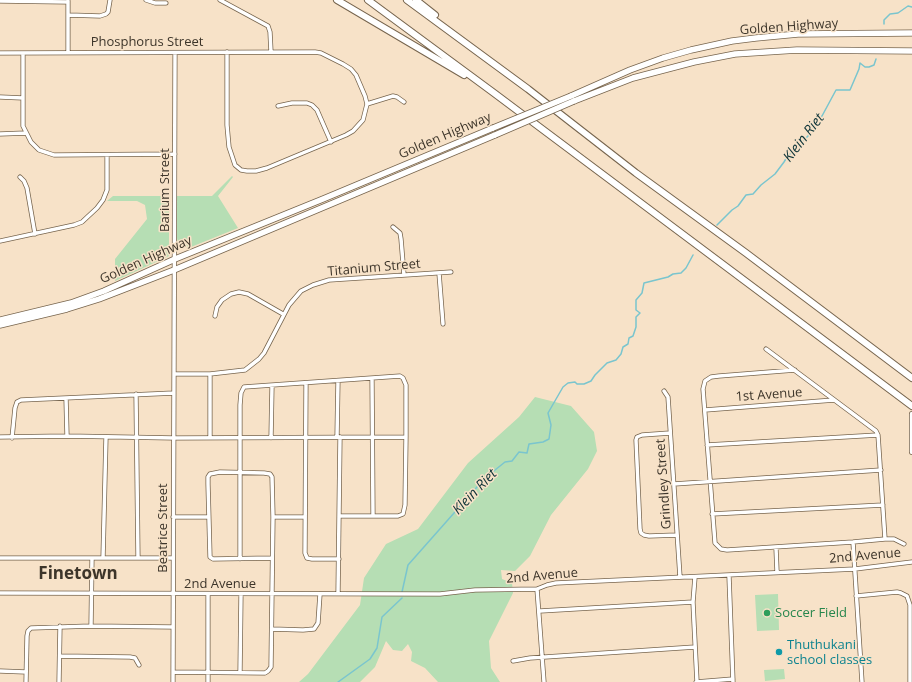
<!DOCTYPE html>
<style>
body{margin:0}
canvas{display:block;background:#f7e2c8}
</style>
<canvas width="912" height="682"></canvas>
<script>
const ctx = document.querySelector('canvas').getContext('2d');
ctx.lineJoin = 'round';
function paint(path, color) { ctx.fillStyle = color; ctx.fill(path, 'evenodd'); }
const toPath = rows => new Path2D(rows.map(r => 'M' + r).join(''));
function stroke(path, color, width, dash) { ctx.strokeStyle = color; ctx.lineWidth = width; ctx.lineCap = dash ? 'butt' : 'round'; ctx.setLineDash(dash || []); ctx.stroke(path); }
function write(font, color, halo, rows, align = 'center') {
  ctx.font = font + ' "Open Sans",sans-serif'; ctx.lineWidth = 3; ctx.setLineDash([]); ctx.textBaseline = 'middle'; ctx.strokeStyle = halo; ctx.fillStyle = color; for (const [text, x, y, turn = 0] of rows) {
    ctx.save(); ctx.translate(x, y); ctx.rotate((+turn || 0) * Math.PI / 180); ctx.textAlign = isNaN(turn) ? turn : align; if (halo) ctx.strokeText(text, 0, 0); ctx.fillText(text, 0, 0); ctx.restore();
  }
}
paint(toPath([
 [232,176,233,177,218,196,238,228,191,247,185,248,181,246,178,243,177,238,177,196,212,196],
 [113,196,169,196,169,256,115,281,115,259,147,219,145,205,137,201,107,201],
 [535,397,571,406,594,432,597,451,588,469,551,515,530,556,515,571,501,570,502,579,512,583,513,593,489,641,491,668,500,682,438,682,425,668,411,661,412,652,408,644,402,651,393,650,386,641,375,667,360,682,299,682,308,674,360,605,364,578,386,544,418,529,468,463,519,417],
 [778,594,779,630,757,631,755,595],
 [784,669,785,679,765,681,764,670]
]), '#b6deb4');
stroke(toPath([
 [884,24,884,20,890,14,898,13,908,6,912,7],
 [717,225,732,210,738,206,746,195,753,194,761,185,775,174,784,162,787,157,808,136,817,121,822,116,836,90,850,90,859,69,860,63,865,67,869,67,874,65,876,59],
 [402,592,408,565,485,478,505,462,512,461,519,452,527,453,529,444,543,442,549,439,551,425,548,413,563,387,568,383,575,382,577,384,584,384,591,381,595,375,607,363,616,360,621,354,623,347,628,344,629,338,633,336,636,327,636,317,640,313,636,310,636,300,642,293,644,283,668,277,673,274,681,273,686,268,693,255],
 [338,682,370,659,377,648,382,617,402,598]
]), '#7ac5ce', 1.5);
const minor = toPath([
 [146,0,155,3,166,3],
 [220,0,268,26,270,32,271,52],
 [0,1,68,2],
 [68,1,68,52],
 [69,15,100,16,106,14,108,12,110,0],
 [0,53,315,52,321,53,343,64,351,69,356,75,365,96,367,104,363,120,353,131,346,135,267,168,256,171,247,171,241,170,235,165,229,147,227,125,227,52],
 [23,53,23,126,31,142,39,150,54,155,175,154],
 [0,97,23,98],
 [367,104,393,96,397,97,404,102],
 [278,106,292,103,307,103,312,105,317,110,331,142],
 [0,134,26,133],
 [20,177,24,181,27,188,35,234],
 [393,227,400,233,401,239,404,275],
 [0,241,74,225,82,222,97,208,103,200,107,190,107,156],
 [439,273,443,324],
 [215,316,217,307,222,300,231,294,239,292,248,294,283,314],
 [766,349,876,431,878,435,885,539],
 [795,370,719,376,711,377,705,381,703,389,715,543,721,549,727,550,853,542,885,539,894,539,904,544],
 [174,374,210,374,245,370,259,359,264,353,289,305,301,291,313,285,329,280,451,272],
 [210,374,210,438],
 [372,379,373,516],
 [306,383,305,553,307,558,312,559,339,559],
 [664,391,668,397,680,577],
 [136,394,138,558],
 [66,398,67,436],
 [705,410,834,400],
 [670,433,642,435,637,437,636,440,640,529,641,533,644,535,649,536,677,535],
 [0,437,67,436,174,438,406,437],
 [337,437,338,381],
 [12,438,15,408,17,402,21,400,174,393],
 [271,438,272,386],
 [707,445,878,435],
 [674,484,881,470],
 [712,514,883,505],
 [173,517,208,517],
 [273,517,305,517],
 [853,542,862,682],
 [776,548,777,572],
 [0,558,173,558],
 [103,558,106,437],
 [240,559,240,405,241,393,244,387,400,376,403,378,406,385,406,437,405,505,403,514,398,516,340,516],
 [729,576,733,682],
 [695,577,693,602,694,623,697,682],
 [537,589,544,682],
 [0,593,440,594,475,590,537,589,547,585,556,583,855,569,912,562],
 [208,594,208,682],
 [338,594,340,437],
 [856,596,897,592,901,593,907,596,910,605,910,682],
 [540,611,693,602],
 [91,626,92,558],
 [272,629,303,630,314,629,318,623,320,594],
 [60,656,130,657,135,658,139,665],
 [513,661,530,658,695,647],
 [0,671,26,672],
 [173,672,265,673,268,671,271,667,273,517,272,477,270,474,264,473,220,472,210,474,208,477,208,484,210,557,213,559,272,558],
 [240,672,241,594],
 [26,682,27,636,28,631,31,628,91,626,173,627],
 [59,682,60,626],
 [173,682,175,53],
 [696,682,733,679]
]);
const tertiary = toPath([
 [912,414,912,452]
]);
const primary = toPath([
 [571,96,630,70,663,58,691,50,732,41,756,38,798,34,912,33],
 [574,101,633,78,694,62,735,54,797,50,912,51],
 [0,320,71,303,104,291,175,259,323,199,493,128],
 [0,325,67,309,99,299,174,270,495,135]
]);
const motorway = toPath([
 [337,0,464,75],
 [368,0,494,93,912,406],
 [407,0,528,89,636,173,746,253,912,378],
 [416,0,435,15]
]);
stroke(minor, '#77654e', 5);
stroke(tertiary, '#77654e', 6);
stroke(primary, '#77654e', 7);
stroke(motorway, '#77654e', 8);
stroke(minor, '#fff', 3.5);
stroke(tertiary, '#fff', 4.5);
stroke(primary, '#fff', 5.5);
stroke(motorway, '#fff', 6);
const primaryBridge = toPath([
 [493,128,571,96],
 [495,135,574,101]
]);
stroke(primaryBridge, '#77654e', 7, []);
stroke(primaryBridge, '#fff', 5.5);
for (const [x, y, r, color] of [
 [767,613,4,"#2e9e5b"],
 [779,652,4,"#0f9aa8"]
]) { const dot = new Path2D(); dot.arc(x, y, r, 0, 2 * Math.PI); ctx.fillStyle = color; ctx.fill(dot); stroke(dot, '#f7e2c8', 1.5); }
write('13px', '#3d352a', '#f7e2c8', [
 ["Golden Highway",789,27,-4],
 ["Phosphorus Street",147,42],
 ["Golden Highway",445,136,-23],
 ["Barium Street",165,190,-90],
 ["Golden Highway",146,260,-24],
 ["Titanium Street",374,268,-5],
 ["1st Avenue",769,395,-4],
 ["Grindley Street",664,484,-94],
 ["Beatrice Street",163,528,-90],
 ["2nd Avenue",865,556,-5],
 ["2nd Avenue",542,576,-5],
 ["2nd Avenue",220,584]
]);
write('13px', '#27864d', '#f7e2c8', [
 ["Soccer Field",775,613]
], 'left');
write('13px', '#0d838f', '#f7e2c8', [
 ["Thuthukani",787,645],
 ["school classes",787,660]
], 'left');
write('italic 14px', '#0e3438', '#f7e2c8', [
 ["Klein Riet",804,138,-52],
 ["Klein Riet",475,492,-46]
]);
write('bold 17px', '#3d352a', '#f7e2c8', [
 ["Finetown",78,574]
]);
</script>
